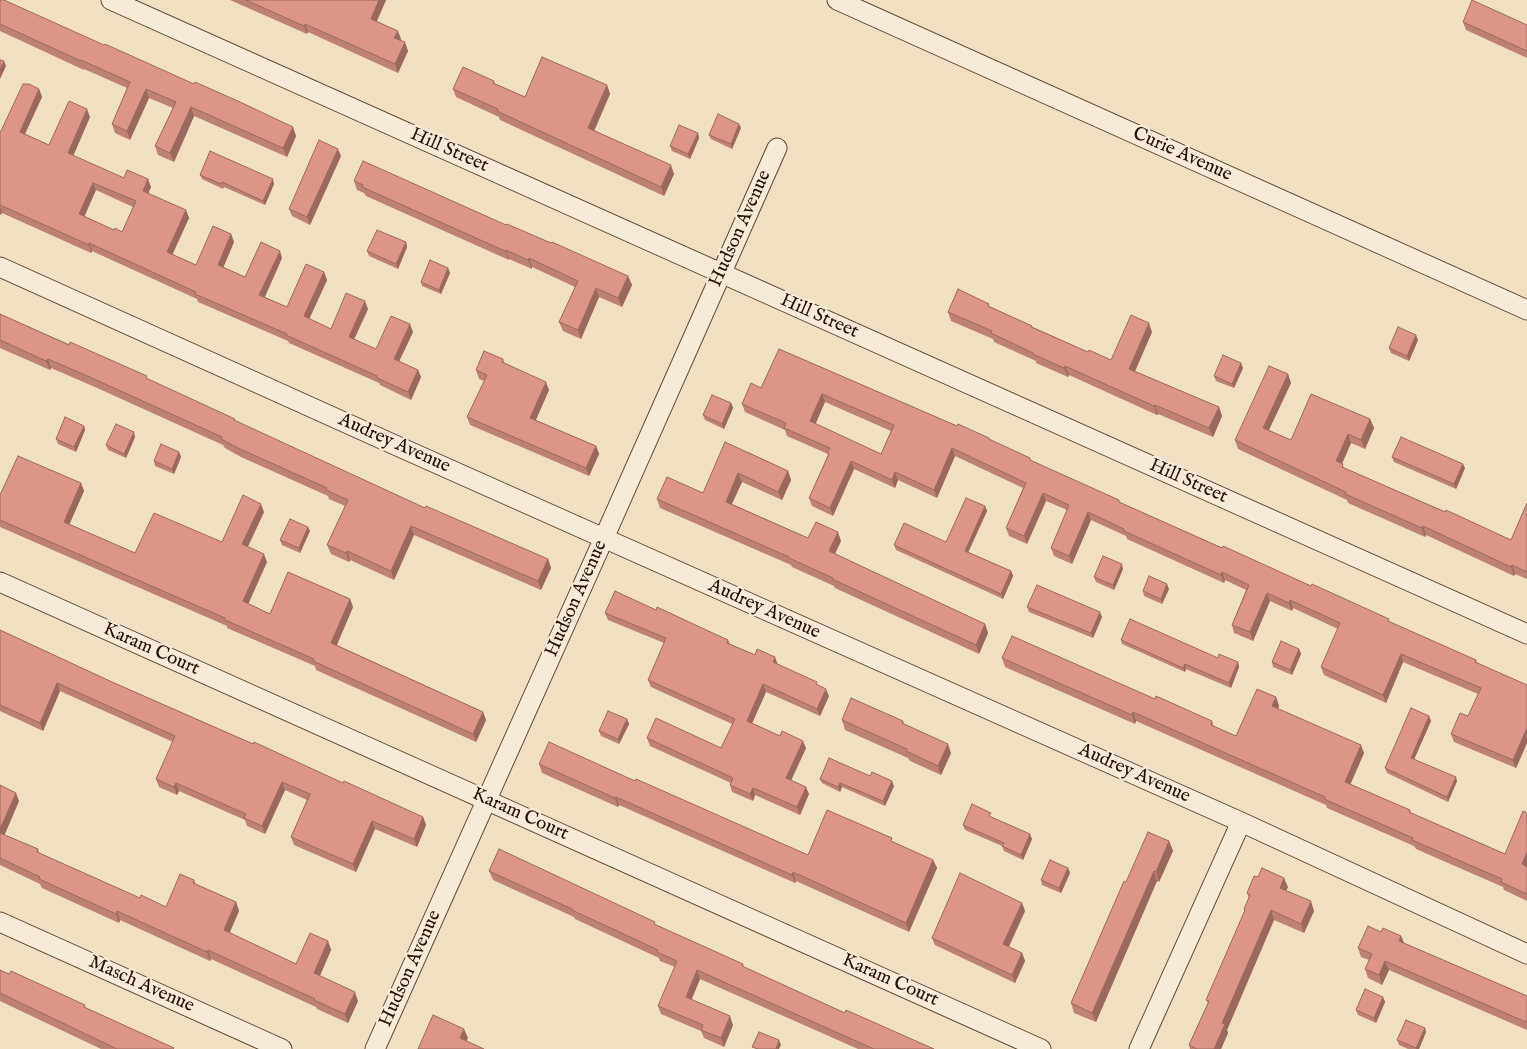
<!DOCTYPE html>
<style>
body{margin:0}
canvas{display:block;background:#f1dfc4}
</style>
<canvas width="1527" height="1049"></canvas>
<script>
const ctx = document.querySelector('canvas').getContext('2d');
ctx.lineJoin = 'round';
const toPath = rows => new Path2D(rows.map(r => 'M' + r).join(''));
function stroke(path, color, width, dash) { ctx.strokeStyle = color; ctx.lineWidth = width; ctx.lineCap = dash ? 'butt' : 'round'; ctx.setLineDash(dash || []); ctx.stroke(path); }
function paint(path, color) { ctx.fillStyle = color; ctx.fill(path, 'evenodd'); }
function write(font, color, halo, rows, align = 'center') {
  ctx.font = font + ' "IM FELL English",serif'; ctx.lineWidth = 4.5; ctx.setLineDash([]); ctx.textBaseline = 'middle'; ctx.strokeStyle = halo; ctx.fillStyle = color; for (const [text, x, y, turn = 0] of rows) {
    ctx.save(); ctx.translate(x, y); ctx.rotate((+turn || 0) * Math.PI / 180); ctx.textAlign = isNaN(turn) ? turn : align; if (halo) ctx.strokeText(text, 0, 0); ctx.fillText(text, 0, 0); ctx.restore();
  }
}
const minor = toPath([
 [111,0,1527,634],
 [837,0,1527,310],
 [0,267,386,441,1241,822,1527,954],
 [0,582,1041,1049],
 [0,922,282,1049],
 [375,1049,604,538,777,148],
 [1139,1049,1241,822]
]);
stroke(minor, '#594332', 21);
stroke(minor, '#f6ead9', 19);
paint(toPath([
 [0,0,296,136,287,157,194,116,174,162,158,155,155,146,173,108,149,98,130,140,115,133,112,124,127,88,84,69,84,70,0,31],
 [230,0,386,0,377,21,401,39,400,40,408,51,398,73,308,32,307,34],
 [1463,22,1527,25,1527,58,1466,30],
 [494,81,495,84,525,97,607,85,610,94,594,130,674,174,664,196,500,120,499,117,456,97,453,89],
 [39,89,42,97,25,134,49,145,90,117,73,156,124,178,151,187,148,194,186,210,189,218,172,254,196,265,231,234,234,242,223,267,245,277,282,258,265,297,287,307,324,272,327,280,309,319,331,329,368,309,354,339,376,349,413,332,399,361,418,370,421,377,411,400,380,385,379,383,289,343,288,341,198,302,197,299,92,251,91,253,2,213,1,215,0,214,0,133],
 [96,190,133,207,122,232,114,230,84,216],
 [741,128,732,149,711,139,709,135],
 [698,133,699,138,690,159,672,151,670,146],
 [341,156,310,225,292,216,289,209],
 [200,175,274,184,265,205,224,187,223,189,202,179],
 [354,181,506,225,628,276,632,285,622,307,599,297,581,339,563,331,559,322,575,287,532,267,532,269,509,259,509,260,366,196,364,193,357,190],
 [406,242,407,247,398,269,369,256,367,251],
 [448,268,450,273,441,294,422,286,421,282],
 [991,307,1032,326,1033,327,1088,352,1111,360,1152,332,1135,371,1219,407,1222,416,1213,437,1158,414,1157,415,1069,375,1068,377,1036,363,1036,361,994,342,993,339,951,321,948,312],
 [0,314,148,379,235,421,425,508,548,559,551,568,541,590,414,535,394,580,350,560,349,562,331,554,327,545,345,506,329,499,328,496,241,457,225,448,223,445,95,387,51,368,50,370,0,348],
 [1418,340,1409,361,1391,353,1389,348],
 [779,349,957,426,989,438,990,440,1030,458,1031,461,1121,503,1476,660,1477,663,1527,685,1527,743,1516,768,1454,742,1451,734,1468,716,1478,694,1403,662,1386,703,1324,675,1321,667,1338,629,1293,608,1292,611,1270,601,1253,641,1234,633,1232,625,1246,590,1225,580,1224,583,1127,539,1126,536,1091,520,1072,564,1054,556,1051,548,1067,510,1046,501,1027,544,1009,536,1006,528,1023,488,955,456,937,498,898,480,895,488,854,469,833,516,812,506,809,498,828,455,828,454,787,436,785,430,745,412,742,404,761,388],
 [825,402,891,431,881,454,815,424],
 [503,359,505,364,549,390,536,420,596,446,599,454,589,476,470,425,467,417,484,381,479,379,476,370],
 [1241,363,1243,368,1234,388,1216,381,1214,376],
 [1288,374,1291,383,1269,430,1291,440,1370,419,1374,428,1365,449,1351,443,1342,464,1344,468,1511,540,1527,503,1527,579,1515,574,1514,576,1426,535,1425,537,1348,503,1347,500,1238,449,1235,440],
 [731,403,733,408,724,429,705,420,703,415],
 [84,426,85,430,76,452,58,444,56,439],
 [135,437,126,458,108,450,106,445],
 [179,452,181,457,174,474,155,466,154,461],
 [748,452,788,471,791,480,782,500,742,482,732,504,808,538,841,541,835,554,985,624,988,633,979,654,835,588,834,586,792,567,791,565,660,508,657,499,703,493],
 [1392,457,1465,468,1456,489,1394,462],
 [81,483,84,491,69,524,135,553,222,542,264,512,248,547,267,562,248,604,270,614,350,599,353,607,337,645,483,712,486,720,476,742,316,670,315,666,227,628,227,626,0,527,0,495],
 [985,506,987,511,968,552,1011,571,1013,576,1003,599,896,550,894,545,946,542],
 [310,531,300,553,282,545,280,540],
 [1123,569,1114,590,1096,582,1094,577],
 [1169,589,1162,604,1144,596,1143,591],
 [1027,607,1102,617,1093,638,1029,612],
 [656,610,728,640,730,644,777,664,818,685,829,696,820,716,766,692,752,723,806,748,791,780,809,794,800,815,755,795,753,801,732,792,730,785,731,783,650,746,647,738,721,748,732,724,651,687,648,680,664,643,608,620,605,613],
 [0,630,112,682,343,783,423,817,426,825,417,847,375,829,356,872,294,845,291,837,307,800,285,790,265,834,247,826,245,820,179,791,177,795,159,787,156,779,173,742,60,691,43,731,0,711],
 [1121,640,1238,662,1239,667,1231,688,1186,669,1185,672,1122,644],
 [1299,649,1301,654,1292,675,1273,667,1272,662],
 [1002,658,1155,699,1212,721,1214,727,1236,736,1276,697,1279,706,1277,709,1364,753,1350,784,1410,810,1411,813,1505,854,1527,813,1527,901,1504,890,1503,887,1416,849,1414,846,1327,808,1326,805,1136,721,1135,724,1005,667],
 [1429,716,1431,721,1414,759,1457,781,1448,802,1387,773,1385,768],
 [627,719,629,724,619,744,601,736,599,731],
 [842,720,903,721,904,724,951,753,941,775,910,761,908,758,845,730],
 [539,764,635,781,808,855,893,842,933,860,937,868,909,932,796,881,795,883,619,805,618,807,542,773],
 [870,776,894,786,885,806,842,787,840,792,822,783,820,779],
 [0,785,19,801,4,835,38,849,39,853,140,898,166,907,194,880,196,884,236,902,239,911,229,933,296,964,328,941,331,950,320,976,358,1001,348,1023,317,1009,316,1007,211,959,210,961,120,920,119,923,42,888,40,884,0,865],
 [993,818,1032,839,1023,860,1004,851,1002,846,965,830,963,825],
 [1169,841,1173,851,1159,882,1157,881,1096,1022,1074,1013,1071,1003],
 [1068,868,1070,873,1061,893,1042,885,1041,880],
 [489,871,656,925,743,964,744,967,845,1013,934,1049,858,1049,700,979,691,1000,733,1025,724,1047,704,1038,701,1031,661,1014,658,1006,675,967,660,961,659,958,575,919,574,917,493,880],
 [1258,877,1288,887,1286,891,1314,911,1304,933,1274,920,1227,1030,1228,1033,1221,1049,1190,1049,1189,1045,1208,1003,1206,1000,1245,912,1244,909,1249,898,1247,893],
 [1022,903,1025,911,1009,947,1022,953,1025,961,1015,983,935,945,932,938],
 [1401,936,1404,943,1527,996,1527,1030,1389,970,1382,985,1368,978,1365,969,1369,960,1361,957,1358,948],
 [0,970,86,1008,174,1048,174,1049,101,1049,0,1001],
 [1383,997,1385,1002,1376,1023,1358,1015,1356,1010],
 [1425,1028,1426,1032,1419,1049,1408,1049,1399,1045,1397,1040]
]), '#bf8076');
paint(toPath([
 [379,0,386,0,374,27,371,19],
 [305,24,308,32,307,34,304,26],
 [398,31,401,39,398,46,394,38],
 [405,42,408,51,398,73,395,64],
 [4,61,6,66,0,79,0,70],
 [607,85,610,94,592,136,588,128],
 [39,89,42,97,22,140,20,132],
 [146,89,149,98,130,140,127,131],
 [191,107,194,116,174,162,170,153],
 [87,109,90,117,71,161,68,153],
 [739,124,741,128,732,149,731,144],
 [293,127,296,136,287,157,283,148],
 [698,133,699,138,690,159,688,154],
 [338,149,341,156,310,225,307,217],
 [671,165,674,174,664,196,661,187],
 [148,179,151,187,146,199,143,191],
 [273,179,274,184,265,205,263,201],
 [93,183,96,190,82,222,79,214],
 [0,206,2,213,1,215,0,211],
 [186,210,189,218,170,260,167,252],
 [231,234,234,242,221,273,218,265],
 [406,242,407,247,398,269,396,264],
 [89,243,92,251,91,253,89,245],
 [506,250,509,259,509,260,505,251],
 [280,251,282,258,262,303,259,295],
 [529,258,532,267,532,269,528,260],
 [448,268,450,273,441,294,439,290],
 [324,272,327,280,307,324,304,316],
 [628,276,632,285,622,307,618,298],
 [596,288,599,297,581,339,578,330],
 [365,301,368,309,352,344,349,337],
 [1149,323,1152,332,1132,378,1129,369],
 [410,324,413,332,397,366,394,359],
 [1416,335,1418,340,1409,361,1407,356],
 [48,359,51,368,50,370,46,361],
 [1241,363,1243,368,1234,388,1232,384],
 [1065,366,1069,375,1068,377,1064,368],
 [418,370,421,377,411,400,408,392],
 [1288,374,1291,383,1266,436,1263,428],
 [546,382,549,390,533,426,530,418],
 [822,394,825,402,813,430,810,421],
 [731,403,733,408,724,429,722,424],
 [1155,405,1158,414,1157,415,1154,406],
 [1219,407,1222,416,1213,437,1209,428],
 [1370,419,1374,428,1365,449,1361,440],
 [84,426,85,430,76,452,74,447],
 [134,432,135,437,126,458,124,454],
 [1348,434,1351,443,1339,470,1336,461],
 [596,446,599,454,589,476,586,468],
 [952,448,955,456,937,498,934,490],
 [179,452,181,457,174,474,172,469],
 [851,461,854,469,833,516,830,508],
 [1463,464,1465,468,1456,489,1454,484],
 [788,471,791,480,782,500,778,492],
 [895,472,898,480,895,488,892,480],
 [738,473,742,482,729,510,726,502],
 [81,483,84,491,67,530,64,522],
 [1043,493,1046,501,1027,544,1024,536],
 [261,504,264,512,245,552,242,544],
 [985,506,987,511,967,555,965,551],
 [1088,512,1091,520,1072,564,1069,556],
 [411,526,414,535,394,580,391,571],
 [1423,526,1426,535,1425,537,1422,528],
 [308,527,310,531,300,553,299,548],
 [838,532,841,541,832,560,829,551],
 [347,551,350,560,349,562,346,553],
 [264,554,267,562,246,609,243,601],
 [548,559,551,568,541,590,538,581],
 [1122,564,1123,569,1114,590,1113,585],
 [1512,565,1515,574,1514,576,1511,567],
 [1011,571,1013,576,1003,599,1001,594],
 [1222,572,1225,580,1224,583,1221,575],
 [1167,584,1169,589,1162,604,1161,599],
 [1267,593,1270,601,1253,641,1250,632],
 [350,599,353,607,334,651,331,643],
 [1290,600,1293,608,1292,611,1289,603],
 [1100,612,1102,617,1093,638,1091,633],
 [985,624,988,633,979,654,976,645],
 [1299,649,1301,654,1292,675,1290,670],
 [1401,654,1403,662,1386,703,1383,695],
 [775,657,778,665,773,662],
 [1238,662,1239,667,1231,688,1229,683],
 [1185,664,1186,669,1185,672,1183,668],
 [57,683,60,691,43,731,40,723],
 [763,684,766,692,750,728,747,721],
 [826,689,829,696,820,716,817,709],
 [1276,697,1279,706,1275,715,1272,706],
 [483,712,486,720,476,742,473,734],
 [1133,712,1136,721,1135,724,1132,715],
 [1429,716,1431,721,1413,762,1411,758],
 [627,719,629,724,619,744,618,739],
 [1527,728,1527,743,1516,768,1513,760],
 [803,741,806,748,789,785,786,778],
 [948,744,951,753,941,775,938,766],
 [1361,745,1364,753,1348,790,1345,782],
 [1456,777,1457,781,1448,802,1447,797],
 [892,781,894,786,885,806,883,801],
 [282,782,285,790,265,834,262,826],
 [176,783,179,791,177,795,174,787],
 [840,783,842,787,840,792,838,787],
 [806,787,809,794,800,815,797,807],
 [753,788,755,795,753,801,750,794],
 [16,793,19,801,2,841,0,836,0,829],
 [616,797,619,805,618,807,615,798],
 [423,817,426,825,417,847,414,839],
 [372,821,375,829,356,872,353,864],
 [1030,834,1032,839,1023,860,1021,855],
 [1169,841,1173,851,1159,882,1156,872],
 [1527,852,1527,869,1522,864],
 [933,860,937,868,909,932,906,923],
 [1068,868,1070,873,1061,893,1059,888],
 [1154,871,1157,881,1096,1022,1092,1013],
 [793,872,796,881,795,883,792,875],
 [1284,878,1288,887,1283,897,1280,888],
 [1311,901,1314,911,1304,933,1301,924],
 [236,902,239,911,227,939,224,930],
 [1022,903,1025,911,1006,952,1003,944],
 [1271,910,1274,920,1227,1030,1228,1033,1221,1049,1214,1049,1222,1023],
 [117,911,120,920,119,923,116,914],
 [1401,936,1405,945,1399,941],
 [328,941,331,950,317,982,314,973],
 [208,950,211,959,210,961,207,952],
 [1022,953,1025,961,1015,983,1012,975],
 [1385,961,1389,970,1382,985,1379,975],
 [697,970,700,979,689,1006,686,997],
 [355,992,358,1001,348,1023,345,1014],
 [1383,997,1385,1002,1376,1023,1374,1018],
 [730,1016,733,1025,724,1047,721,1038],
 [1425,1028,1426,1032,1419,1049,1416,1049,1416,1048],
 [464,1029,468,1038,463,1048,460,1038],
 [779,1040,781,1045,779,1049,776,1049]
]), '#9b6860');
const building = toPath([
 [0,0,4,0,104,45,105,44,194,84,195,82,240,102,293,127,283,148,191,107,170,153,155,146,176,102,146,89,127,131,112,124,130,82,81,60,81,61,0,24,0,0],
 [246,0,379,0,371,19,398,31,394,38,405,42,395,64,305,24,304,26,246,0],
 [1472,0,1527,25,1527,51,1463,22,1472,0],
 [542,57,607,85,588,128,671,165,661,187,497,111,498,109,453,89,463,67,494,81,493,83,525,97,542,57],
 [0,60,4,61,0,70,0,60],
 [23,84,29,84,39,89,20,132,49,145,69,101,87,109,68,153,124,178,127,170,148,179,143,191,186,210,167,252,196,265,213,226,231,234,218,265,245,277,261,242,280,251,259,295,287,307,306,264,324,272,304,316,331,329,346,293,365,301,349,337,376,349,391,316,410,324,394,359,418,370,408,392,377,378,377,376,286,335,287,334,195,294,196,292,89,243,89,245,0,205,0,133,23,84],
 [93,183,136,201,122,232,115,228,114,230,79,214,93,183],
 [718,114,739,124,731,144,709,135,718,114],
 [679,125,698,133,688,154,670,146,679,125],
 [319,140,338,149,307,217,289,209,319,140],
 [210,151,273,179,263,201,222,182,221,184,200,175,210,151],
 [363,161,506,225,507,224,551,243,552,242,628,276,618,298,596,288,578,330,559,322,578,281,529,258,528,260,506,250,505,251,362,187,363,185,354,181,363,161],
 [377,230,406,242,396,264,367,251,377,230],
 [430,260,448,268,439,290,421,282,430,260],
 [958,289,989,304,988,306,1032,326,1031,327,1088,352,1089,350,1111,360,1131,315,1149,323,1129,369,1219,407,1209,428,1155,405,1154,406,1065,366,1064,368,1033,354,1033,353,991,333,992,331,948,312,958,289],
 [0,314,69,345,70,342,147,376,146,378,235,419,234,420,425,508,426,506,548,559,538,581,411,526,391,571,347,551,346,553,327,545,348,500,326,490,327,488,238,448,221,439,222,437,92,378,48,359,46,361,0,340,0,314],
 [1398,327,1416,335,1407,356,1389,348,1398,327],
 [779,349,957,426,958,424,989,438,989,439,1030,458,1030,460,1119,500,1119,502,1222,548,1223,546,1311,586,1312,584,1389,619,1388,621,1476,660,1475,662,1527,685,1527,728,1513,760,1451,734,1460,713,1468,716,1481,688,1401,654,1383,695,1321,667,1340,623,1290,600,1289,603,1267,593,1250,632,1232,625,1249,585,1222,572,1221,575,1124,531,1124,529,1088,512,1069,556,1051,548,1069,505,1043,493,1024,536,1006,528,1026,483,952,448,934,490,895,472,892,480,851,461,830,508,809,498,829,454,827,453,830,448,784,428,786,423,742,404,751,383,761,388,779,349],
 [822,394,894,425,881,454,810,421,822,394],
 [484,351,503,359,502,362,546,382,530,418,596,446,586,468,467,417,487,375,476,370,484,351],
 [1223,355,1241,363,1232,384,1214,376,1223,355],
 [1269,366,1288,374,1263,428,1291,440,1311,394,1370,419,1361,440,1348,434,1336,461,1343,464,1342,467,1445,512,1446,510,1511,540,1527,503,1527,572,1512,565,1511,567,1423,526,1422,528,1345,494,1346,492,1235,440,1269,366],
 [712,395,731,403,722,424,703,415,712,395],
 [65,417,84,426,74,447,56,439,65,417],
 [116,424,134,432,124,454,106,445,116,424],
 [1401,437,1463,464,1454,484,1392,457,1401,437],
 [725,442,788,471,778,492,738,473,726,502,808,538,816,522,838,532,829,551,985,624,976,645,832,579,833,578,789,558,789,557,657,499,667,477,703,493,725,442],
 [161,444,179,452,172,469,154,461,161,444],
 [18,456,81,483,64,522,135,553,154,513,222,542,243,495,261,504,242,544,264,554,243,601,270,614,288,572,350,599,331,643,483,712,473,734,313,661,314,659,225,620,225,618,0,520,0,495,18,456],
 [966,498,985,506,965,551,1011,571,1001,594,894,545,904,523,946,542,966,498],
 [290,519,308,527,299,548,280,540,290,519],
 [1103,556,1122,564,1113,585,1094,577,1103,556],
 [1149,576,1167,584,1161,599,1143,591,1149,576],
 [1037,585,1100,612,1091,633,1027,607,1037,585],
 [615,591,656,610,657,607,689,622,728,640,727,643,755,655,757,649,775,657,773,662,817,682,816,684,826,689,817,709,763,684,747,721,780,736,782,731,803,741,786,778,806,787,797,807,753,788,750,794,730,785,733,778,647,738,656,718,721,748,735,719,648,680,666,638,605,613,615,591],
 [1130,619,1218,658,1219,654,1238,662,1229,683,1185,664,1183,668,1121,640,1130,619],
 [0,630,112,682,253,744,254,742,343,783,344,781,423,817,414,839,372,821,353,864,291,837,310,794,282,782,262,826,244,818,246,814,176,783,174,787,156,779,175,736,57,683,40,723,0,705,0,630],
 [1012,636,1155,699,1156,696,1212,721,1211,725,1236,736,1257,689,1276,697,1272,706,1361,745,1345,782,1410,810,1409,812,1505,854,1523,811,1527,813,1527,852,1522,864,1527,867,1527,894,1501,882,1502,879,1412,840,1413,838,1324,799,1325,797,1133,712,1132,715,1002,658,1012,636],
 [1281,641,1299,649,1290,670,1272,662,1281,641],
 [851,698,903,721,902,723,948,744,938,766,906,751,907,749,842,720,851,698],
 [1411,708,1429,716,1411,758,1456,777,1447,797,1385,768,1411,708],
 [608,711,627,719,618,739,599,731,608,711],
 [549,742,635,781,636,779,808,855,827,810,892,838,891,841,933,860,906,923,793,872,792,875,616,797,615,798,539,764,549,742],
 [829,758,870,776,872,772,892,781,883,801,840,783,838,787,820,779,829,758],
 [0,785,16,793,0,829,0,785],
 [972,804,991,813,989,816,1030,834,1021,855,1002,846,1004,843,963,825,972,804],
 [1148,832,1169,841,1156,872,1154,871,1092,1013,1071,1003,1124,881,1126,882,1148,832],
 [0,833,38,849,37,852,140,898,141,895,166,907,180,874,194,880,193,883,236,902,224,930,296,964,310,933,328,941,314,973,355,992,345,1014,314,1000,315,999,208,950,207,952,117,911,116,914,39,879,40,877,0,858,0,833],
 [499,849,655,922,654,924,743,964,742,966,845,1013,846,1010,934,1049,874,1049,697,970,686,997,730,1016,721,1038,701,1030,703,1025,658,1006,677,961,657,952,658,950,572,910,572,909,489,871,499,849],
 [1050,860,1068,868,1059,888,1041,880,1050,860],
 [1262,868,1284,878,1280,888,1311,901,1301,924,1271,910,1222,1023,1225,1024,1214,1049,1197,1049,1189,1045,1209,1001,1206,1000,1245,910,1244,909,1250,895,1247,893,1254,876,1258,877,1262,868],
 [960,873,1022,903,1003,944,1022,953,1012,975,932,938,960,873],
 [1368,926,1381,932,1383,928,1401,936,1399,941,1527,996,1527,1020,1526,1022,1385,961,1379,975,1365,969,1372,954,1358,948,1368,926],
 [0,970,9,974,11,971,85,1005,84,1007,174,1048,173,1049,117,1049,0,993,0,970],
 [1365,989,1383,997,1374,1018,1356,1010,1365,989],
 [433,1015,464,1029,460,1038,484,1049,418,1049,433,1015],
 [1406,1020,1425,1028,1416,1048,1397,1040,1406,1020],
 [759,1032,779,1040,776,1049,758,1049,752,1047,759,1032]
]);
paint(building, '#de9589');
stroke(building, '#9b6860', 1);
write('19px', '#260f01', '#f6ead9', [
 ["Hill Street",449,151,24],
 ["Curie Avenue",1182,155,24],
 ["Hudson Avenue",741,229,-66],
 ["Hill Street",819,317,24],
 ["Audrey Avenue",394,444,24],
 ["Hill Street",1188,482,24],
 ["Hudson Avenue",577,599,-66],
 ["Audrey Avenue",764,610,24],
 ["Karam Court",151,650,24],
 ["Audrey Avenue",1134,774,24],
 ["Karam Court",520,815,24],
 ["Hudson Avenue",411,969,-66],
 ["Karam Court",890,981,24],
 ["Masch Avenue",141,985,24]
]);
</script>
